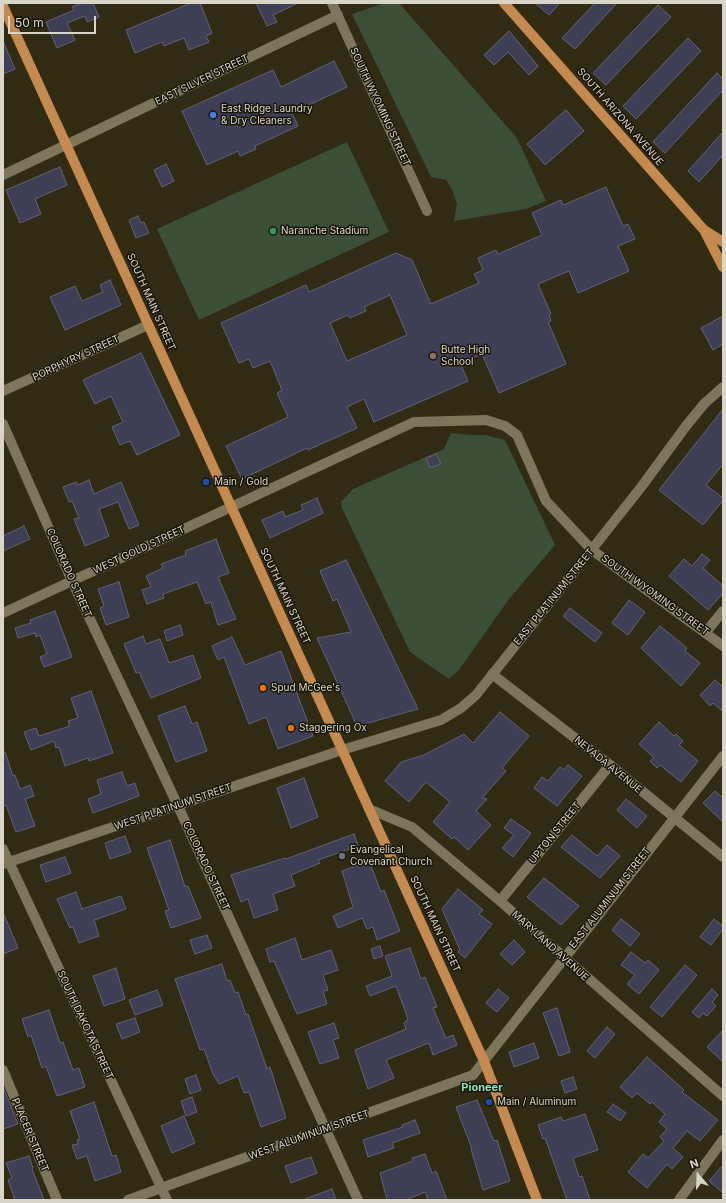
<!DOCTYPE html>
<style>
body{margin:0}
#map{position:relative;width:726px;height:1203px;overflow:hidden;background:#322b13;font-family:Inter,sans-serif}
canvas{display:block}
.frame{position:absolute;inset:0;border:4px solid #dad6c7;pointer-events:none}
.north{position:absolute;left:678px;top:1155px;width:40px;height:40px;-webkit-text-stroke:3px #171409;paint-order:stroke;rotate:341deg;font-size:11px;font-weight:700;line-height:16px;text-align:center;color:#dad6c7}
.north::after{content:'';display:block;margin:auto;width:14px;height:18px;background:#dad6c7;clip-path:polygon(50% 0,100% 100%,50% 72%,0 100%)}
.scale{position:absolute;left:8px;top:16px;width:88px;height:18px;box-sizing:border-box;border:2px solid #dad6c7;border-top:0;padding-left:5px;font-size:12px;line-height:14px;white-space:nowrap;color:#dad6c7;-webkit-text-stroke:3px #171409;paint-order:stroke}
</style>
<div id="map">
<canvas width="726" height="1203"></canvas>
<div class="frame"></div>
<div class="north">N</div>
<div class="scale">50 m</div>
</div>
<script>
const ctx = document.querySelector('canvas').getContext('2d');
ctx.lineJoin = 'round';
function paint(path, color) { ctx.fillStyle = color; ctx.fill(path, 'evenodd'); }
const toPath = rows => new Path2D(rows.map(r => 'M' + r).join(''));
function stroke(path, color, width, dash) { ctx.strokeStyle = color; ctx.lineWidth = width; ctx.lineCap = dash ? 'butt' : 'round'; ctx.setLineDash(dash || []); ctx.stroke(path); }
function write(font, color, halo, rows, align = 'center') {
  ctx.font = font + ' Inter,sans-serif'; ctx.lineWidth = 3; ctx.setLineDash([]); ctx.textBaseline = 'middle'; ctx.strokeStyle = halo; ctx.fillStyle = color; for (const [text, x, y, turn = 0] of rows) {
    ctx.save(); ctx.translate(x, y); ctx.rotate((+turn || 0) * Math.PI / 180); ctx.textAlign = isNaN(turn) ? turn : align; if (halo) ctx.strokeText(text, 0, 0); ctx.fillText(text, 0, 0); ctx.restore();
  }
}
paint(toPath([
 [384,3,399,3,517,138,546,201,526,209,454,221,457,204,452,189,446,180,431,177,352,14],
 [347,142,389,232,199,320,157,229],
 [451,433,470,435,486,435,505,440,555,545,509,599,459,670,449,679,410,652,342,508,341,502,353,489,444,449]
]), '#3b4e36');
const building = toPath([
 [81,3,93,3,99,17,87,22,85,16,67,23,75,40,57,48,46,22,74,10,72,7,81,3],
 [191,3,200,3,212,33,206,36,209,42,189,50,184,38,164,46,162,42,135,53,126,30,191,3],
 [256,3,298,3,273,15,277,22,267,26,256,3],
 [535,3,560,3,549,15,535,3],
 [595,3,617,3,575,49,562,38,595,3],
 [658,5,671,17,606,85,593,73,658,5],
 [509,31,538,66,529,75,508,52,494,65,484,55,509,31],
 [688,38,701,51,636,119,623,106,688,38],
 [3,41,15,69,3,74,3,41],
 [334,61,347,87,292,113,298,126,255,146,256,149,240,156,238,151,207,165,182,111,273,70,281,87,334,61],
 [717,73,723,79,723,90,665,153,653,142,717,73],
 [566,110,584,131,545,165,527,144,566,110],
 [723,132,723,155,699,182,688,171,723,132],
 [166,164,174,181,162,187,154,170,166,164],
 [60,167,67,185,35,199,41,214,20,223,6,190,60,167],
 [606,187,623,226,628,224,635,239,618,246,629,271,578,293,569,271,538,284,551,314,549,315,551,321,548,322,566,364,499,393,482,354,460,363,468,381,374,422,364,399,347,407,357,428,308,450,307,448,242,479,226,446,288,417,277,393,282,390,270,361,253,368,249,359,239,363,221,323,306,285,309,292,396,253,412,260,431,304,479,283,474,274,483,270,478,258,496,250,498,254,542,235,532,213,561,200,563,205,606,187],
 [390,295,407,335,347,361,330,323,348,315,350,318,366,311,364,307,390,295],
 [138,216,141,223,144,222,149,233,136,238,129,220,138,216],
 [110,280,121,305,65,330,50,297,75,286,82,301,103,292,100,285,110,280],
 [723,316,723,344,713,350,701,328,723,316],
 [141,353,180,435,137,455,130,441,120,445,112,427,123,422,111,396,95,404,83,380,141,353],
 [723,409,723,464,706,485,723,498,723,500,703,525,659,490,723,409],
 [436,454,441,464,430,468,426,458,436,454],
 [89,480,94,494,121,482,139,525,129,529,118,502,99,509,109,536,85,546,74,519,79,518,72,501,69,502,63,487,76,482,78,485,89,480],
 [317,498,323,513,270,538,262,520,283,511,285,517,303,510,301,505,317,498],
 [24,526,30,539,3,551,3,536,24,526],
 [216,539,229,573,218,577,236,619,218,625,211,602,206,604,197,582,163,594,164,598,147,604,142,590,151,587,146,576,163,568,161,564,186,555,185,551,216,539],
 [702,554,710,560,703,568,723,586,723,593,708,610,669,576,684,559,692,566,702,554],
 [346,560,418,709,357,726,317,638,351,632,337,599,333,601,320,571,346,560],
 [119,582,129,617,106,625,100,608,104,606,98,589,119,582],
 [629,600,645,612,628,635,612,623,629,600],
 [570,608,602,633,595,642,563,616,570,608],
 [55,611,72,657,44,667,40,657,47,654,40,635,36,637,35,633,18,638,15,628,31,623,30,620,55,611],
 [180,625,183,635,167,641,164,631,180,625],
 [660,626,687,648,685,651,700,663,681,686,641,648,660,626],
 [143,636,146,644,160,639,169,663,193,655,201,678,151,698,139,672,136,673,124,644,143,636],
 [232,637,245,665,281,651,313,736,278,749,266,717,249,724,224,657,218,660,212,646,232,637],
 [715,680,723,687,723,712,713,703,710,706,700,695,715,680],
 [91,691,113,753,89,761,88,758,65,766,59,747,56,748,54,741,31,750,24,732,36,728,39,736,70,726,68,721,78,718,71,698,91,691],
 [185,706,192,724,197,722,207,751,176,762,158,716,185,706],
 [500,712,529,736,502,768,506,771,482,798,487,799,476,811,491,825,468,850,454,837,452,839,433,822,450,802,426,782,409,802,385,781,401,762,424,755,464,734,473,743,500,712],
 [659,722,674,736,676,734,683,741,679,745,698,761,681,782,660,765,657,768,650,761,654,758,639,744,659,722],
 [3,752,5,752,13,776,15,775,20,789,30,785,34,796,25,799,35,826,16,832,6,805,3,806,3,752],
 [568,765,582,776,557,806,534,788,542,777,548,781,560,767,564,770,568,765],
 [122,772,127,786,135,783,139,796,93,813,88,799,101,794,97,780,122,772],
 [304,778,318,817,291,828,277,788,304,778],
 [715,791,723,798,723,822,703,803,715,791],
 [626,799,647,816,637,828,617,810,626,799],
 [511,819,531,833,513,857,502,848,514,835,504,828,511,819],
 [354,834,358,846,318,860,320,863,291,875,295,886,273,894,278,910,254,918,248,899,241,902,231,875,285,858,286,859,354,834],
 [572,835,597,856,607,845,620,856,600,878,561,847,572,835],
 [125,836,131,852,110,859,105,843,125,836],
 [170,840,185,887,188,886,201,918,171,928,165,911,169,910,147,848,170,840],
 [65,857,71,873,46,882,40,865,65,857],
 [369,861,381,892,384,890,400,931,377,940,373,927,367,929,362,918,338,928,333,916,353,907,342,871,369,861],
 [544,878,579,906,561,925,527,897,544,878],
 [458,889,483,910,479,914,492,924,465,958,458,952,460,950,442,909,458,889],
 [76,892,82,909,121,896,126,909,94,920,99,936,79,943,73,927,70,928,57,899,76,892],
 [3,912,18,948,3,954,3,912],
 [621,919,640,934,630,946,612,930,621,919],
 [714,919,723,926,723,929,711,945,700,937,714,919],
 [207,935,212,948,195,954,190,940,207,935],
 [295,938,302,960,331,950,338,970,323,975,328,990,323,991,327,1004,297,1014,274,961,270,962,266,949,295,938],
 [514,940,525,952,512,965,500,954,514,940],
 [380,946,383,956,374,959,371,949,380,946],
 [410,948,421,979,425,977,437,1007,433,1008,446,1038,453,1035,457,1045,433,1055,429,1043,386,1060,394,1078,368,1089,355,1050,406,1029,404,1023,408,1019,396,986,370,996,366,986,392,976,385,956,410,948],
 [631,952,645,963,648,960,659,970,639,994,627,984,635,975,621,965,631,952],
 [222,964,227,981,230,980,235,993,238,992,246,1015,248,1014,267,1069,270,1067,286,1118,261,1127,249,1092,244,1093,238,1076,219,1084,213,1074,204,1049,200,1050,175,979,222,964],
 [685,965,697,975,662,1017,650,1007,685,965],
 [116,968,125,999,104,1006,93,976,116,968],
 [498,989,509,998,497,1012,486,1003,498,989],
 [712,989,718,995,712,1002,716,1006,707,1016,703,1013,699,1018,692,1012,712,989],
 [157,990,163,1005,135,1015,129,1000,157,990],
 [557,1008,570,1052,559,1056,543,1013,557,1008],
 [49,1010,60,1043,63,1042,73,1070,79,1068,85,1087,57,1096,46,1066,42,1068,31,1035,28,1037,22,1019,49,1010],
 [135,1018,140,1032,122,1039,116,1024,135,1018],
 [334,1023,339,1038,333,1040,339,1058,320,1064,308,1032,334,1023],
 [607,1027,615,1034,595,1058,587,1051,607,1027],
 [723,1030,723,1062,707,1047,723,1030],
 [534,1043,539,1058,514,1067,509,1052,534,1043],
 [647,1057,684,1090,682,1092,718,1120,700,1141,687,1131,673,1148,683,1157,672,1169,667,1164,647,1188,628,1172,643,1154,648,1158,664,1141,660,1137,667,1129,659,1122,665,1114,652,1102,650,1104,637,1093,632,1098,620,1087,647,1057],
 [196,1075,201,1090,190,1094,185,1079,196,1075],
 [573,1077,577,1089,565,1093,561,1081,573,1077],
 [3,1087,18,1124,3,1129,3,1087],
 [192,1097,197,1112,186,1116,181,1101,192,1097],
 [477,1100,494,1141,497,1140,510,1181,483,1190,471,1149,472,1149,456,1107,477,1100],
 [94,1102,112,1156,116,1155,121,1172,95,1181,87,1156,77,1159,72,1145,78,1144,77,1140,80,1139,70,1111,94,1102],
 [613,1104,626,1113,620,1121,607,1112,613,1104],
 [585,1114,598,1150,573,1158,579,1177,582,1176,590,1200,567,1200,545,1138,543,1139,538,1125,561,1117,563,1121,585,1114],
 [184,1116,195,1143,172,1153,161,1126,184,1116],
 [415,1120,420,1133,392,1143,394,1148,368,1157,363,1140,403,1127,402,1125,415,1120],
 [425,1154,432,1173,436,1171,447,1200,428,1200,425,1192,406,1200,387,1200,380,1173,413,1161,412,1158,425,1154],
 [29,1156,33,1168,32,1169,44,1200,15,1200,8,1180,12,1178,6,1163,29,1156],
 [311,1157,317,1173,291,1183,285,1166,311,1157],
 [723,1165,723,1193,709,1181,723,1165],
 [332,1189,336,1200,306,1200,305,1199,332,1189]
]);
paint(building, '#3e3f56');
stroke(building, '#62627c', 1);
stroke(toPath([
 [332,3,427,211],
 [3,175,338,15],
 [3,391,148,325],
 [3,424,72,581,178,806,358,1200],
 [3,613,414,422,486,420,505,426,517,435,546,501,592,550,723,646],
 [706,632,723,611],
 [492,674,610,765,723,857],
 [369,809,412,827,500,901,723,1096],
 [3,849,167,1200],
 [3,864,342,750,441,720,461,708,476,695,604,534,642,486,686,426,704,404,723,387],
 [500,901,610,765],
 [3,1070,57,1200],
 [128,1200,473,1075,723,756],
 [679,1200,723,1140]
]), '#7e765b', 10);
stroke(toPath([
 [504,3,704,230,723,242],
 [3,6,484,1061,537,1200],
 [704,230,723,267]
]), '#c48a50', 10);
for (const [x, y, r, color] of [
 [213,115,4,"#3f7fe0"],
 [273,231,4,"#2e9e5b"],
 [433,356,4,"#8d6e63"],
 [206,482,4,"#1a4fb4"],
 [263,688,4,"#e8710a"],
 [291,728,4,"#e8710a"],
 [342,856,4,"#6b7280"],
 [489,1102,4,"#1a4fb4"]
]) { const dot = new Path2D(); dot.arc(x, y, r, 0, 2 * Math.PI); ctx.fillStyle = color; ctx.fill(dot); stroke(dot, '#171409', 1.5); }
write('10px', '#dad6c7', '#171409', [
 ["EAST SILVER STREET",202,80,-26],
 ["SOUTH WYOMING STREET",380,107,65],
 ["SOUTH ARIZONA AVENUE",620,117,49],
 ["SOUTH MAIN STREET",151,302,66],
 ["PORPHYRY STREET",76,358,-25],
 ["WEST GOLD STREET",139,550,-25],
 ["COLORADO STREET",69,573,66],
 ["SOUTH WYOMING STREET",655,595,36],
 ["SOUTH MAIN STREET",285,596,65],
 ["EAST PLATINUM STREET",554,597,-51],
 ["NEVADA AVENUE",608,765,39],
 ["WEST PLATINUM STREET",173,807,-19],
 ["UPTON STREET",555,833,-51],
 ["COLORADO STREET",206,866,65],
 ["EAST ALUMINUM STREET",610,898,-52],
 ["SOUTH MAIN STREET",435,924,65],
 ["MARYLAND AVENUE",550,946,42],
 ["SOUTH DAKOTA STREET",85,1025,65],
 ["PLACER STREET",30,1135,67],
 ["WEST ALUMINUM STREET",309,1135,-20]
]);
write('10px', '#dad6c7', '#171409', [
 ["East Ridge Laundry",221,109],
 ["& Dry Cleaners",221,121],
 ["Naranche Stadium",281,231],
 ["Butte High",441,350],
 ["School",441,362],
 ["Main / Gold",214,482],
 ["Spud McGee's",271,688],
 ["Staggering Ox",299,728],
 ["Evangelical",350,850],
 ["Covenant Church",350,862],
 ["Main / Aluminum",497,1102]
], 'left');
write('bold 11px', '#8de3bd', '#171409', [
 ["Pioneer",482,1088]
]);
</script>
